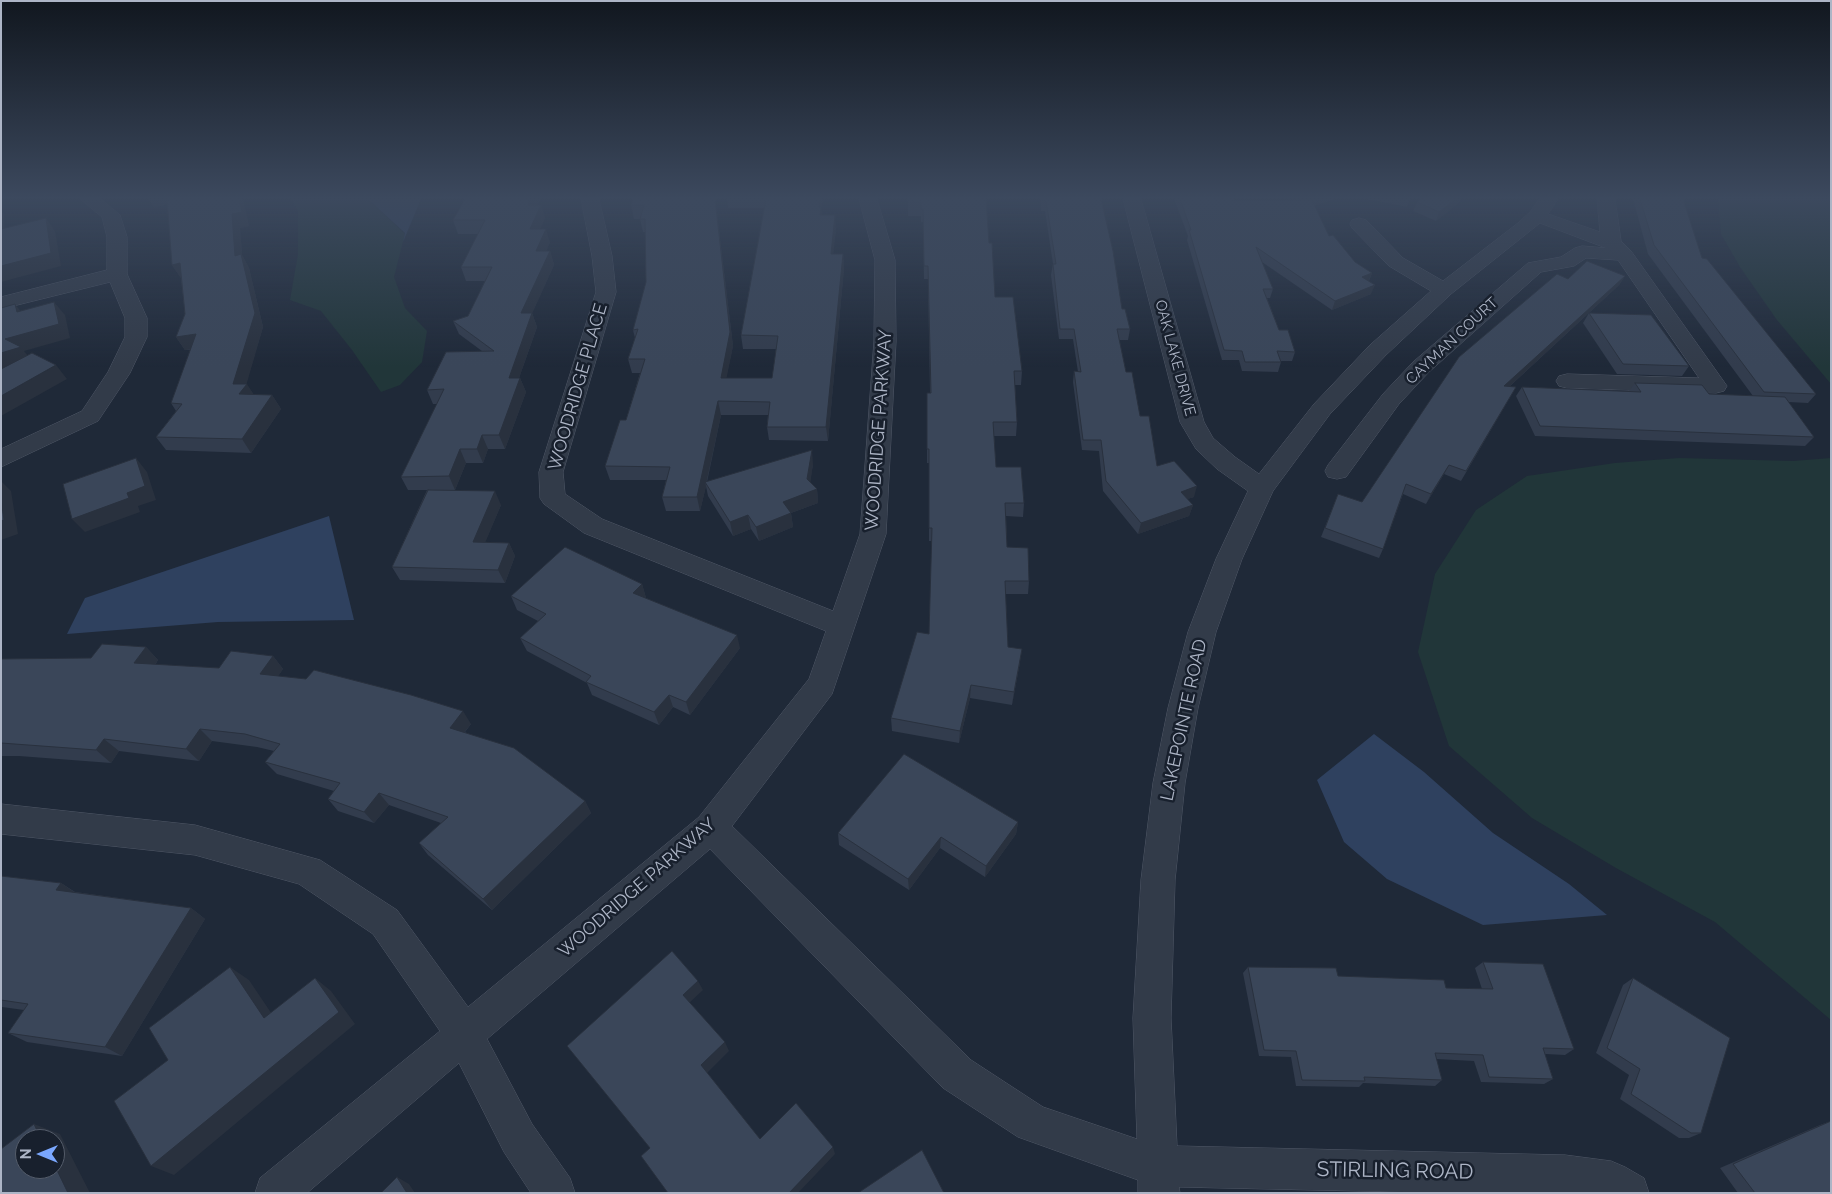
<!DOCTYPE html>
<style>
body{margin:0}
#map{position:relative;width:1832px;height:1194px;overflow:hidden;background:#1f2938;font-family:Raleway,sans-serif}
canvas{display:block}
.frame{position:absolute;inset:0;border:2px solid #adb5c6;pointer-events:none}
.north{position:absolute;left:15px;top:1129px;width:50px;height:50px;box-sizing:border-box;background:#18202d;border:1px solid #545c6a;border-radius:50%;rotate:270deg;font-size:14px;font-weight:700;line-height:20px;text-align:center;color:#adb5c6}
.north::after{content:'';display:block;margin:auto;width:18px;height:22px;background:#7aa7fe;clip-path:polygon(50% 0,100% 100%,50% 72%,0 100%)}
</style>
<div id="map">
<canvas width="1832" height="1194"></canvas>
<div class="frame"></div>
<div class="north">N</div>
</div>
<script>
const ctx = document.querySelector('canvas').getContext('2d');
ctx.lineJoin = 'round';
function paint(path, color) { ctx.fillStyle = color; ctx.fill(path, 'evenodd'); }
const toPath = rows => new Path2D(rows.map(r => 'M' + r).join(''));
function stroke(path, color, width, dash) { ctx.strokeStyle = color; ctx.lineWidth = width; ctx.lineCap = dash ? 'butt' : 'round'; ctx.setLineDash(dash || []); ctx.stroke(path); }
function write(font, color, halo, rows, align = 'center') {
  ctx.font = font + ' Raleway,sans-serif'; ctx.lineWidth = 5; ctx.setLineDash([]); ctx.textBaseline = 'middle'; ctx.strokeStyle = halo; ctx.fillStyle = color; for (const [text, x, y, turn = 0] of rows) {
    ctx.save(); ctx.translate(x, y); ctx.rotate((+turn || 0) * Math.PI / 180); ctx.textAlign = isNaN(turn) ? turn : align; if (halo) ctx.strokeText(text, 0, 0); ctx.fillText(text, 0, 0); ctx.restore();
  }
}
paint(toPath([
 [291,199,368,199,405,234,394,277,405,308,427,331,422,362,400,385,381,392,352,350,321,311,290,300,298,254,298,211],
 [1718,199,1831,199,1831,384,1777,320,1740,267,1721,234],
 [1679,458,1793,461,1831,458,1831,1020,1715,922,1616,868,1532,818,1449,746,1418,652,1435,574,1476,510,1527,476,1615,463]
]), '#213639');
paint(toPath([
 [368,199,421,199,403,242,405,233],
 [329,516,354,620,218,622,67,634,85,598],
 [1374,734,1424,772,1493,833,1569,884,1607,915,1483,925,1387,879,1344,842,1317,780]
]), '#2f415f');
const street = toPath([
 [80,199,101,199,120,215,127,237,127,274,147,318,147,337,130,373,98,421,1,467,1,449,82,411,108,372,125,337,125,318,110,282,1,309,1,297,107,270,107,237,102,217,80,199],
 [581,199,599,199,612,256,616,292,563,472,565,494,602,519,833,611,860,534,874,341,875,260,859,199,877,199,895,260,896,341,886,534,832,694,732,826,971,1060,1043,1107,1137,1139,1133,1018,1141,880,1153,783,1168,708,1188,632,1216,559,1248,491,1217,469,1196,449,1180,422,1123,199,1141,199,1204,422,1213,438,1235,457,1259,474,1314,404,1370,345,1431,291,1389,266,1352,228,1350,224,1352,220,1359,218,1366,220,1403,258,1443,281,1518,223,1530,212,1539,199,1558,199,1548,214,1600,232,1597,199,1615,199,1621,241,1631,251,1727,386,1724,391,1716,393,1567,388,1559,386,1556,381,1559,376,1567,374,1699,378,1618,260,1586,258,1574,266,1541,272,1429,372,1399,404,1346,477,1337,479,1328,477,1325,471,1328,465,1383,394,1413,362,1528,263,1561,257,1575,248,1582,246,1606,248,1540,223,1451,294,1386,355,1330,414,1273,491,1242,559,1216,632,1198,708,1185,783,1175,880,1171,1018,1177,1146,1565,1155,1611,1161,1625,1167,1644,1178,1649,1193,1448,1193,1179,1187,1180,1193,1138,1193,1138,1180,1018,1137,943,1088,710,849,487,1039,532,1124,570,1178,575,1193,531,1193,504,1152,459,1063,307,1193,255,1193,260,1178,440,1031,373,934,299,884,195,855,1,834,1,804,195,825,320,860,397,910,468,1007,699,817,809,679,826,631,584,533,544,504,540,498,539,472,596,292,592,256,581,199]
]);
stroke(street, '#505867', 1);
paint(street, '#323b49');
paint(toPath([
 [149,199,243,199,249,226,240,228,242,255,249,268,263,327,246,384,254,395,272,395,281,409,251,453,166,450,156,437,176,411,171,403,191,350,185,350,176,337,185,314,181,278,172,265,167,204,154,208],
 [465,199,540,199,538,205,541,205,545,218,540,229,550,242,546,251,550,251,554,265,532,313,537,327,519,378,520,378,526,392,505,449,488,449,483,463,466,463,455,490,501,505,485,542,509,543,515,556,505,583,400,580,392,567,427,490,408,490,401,477,437,404,433,404,427,390,482,351,459,334,453,321,468,316,485,281,466,281,461,267,478,234,458,234,453,220],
 [727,199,823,199,821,210,822,215,836,228,833,254,843,254,844,268,828,441,769,440,767,427,768,415,721,415,707,482,813,464,810,482,817,489,818,503,791,513,793,527,759,541,751,529,733,536,708,496,706,486,700,511,666,511,662,497,666,480,610,480,605,466,626,420,640,373,632,373,628,359,635,338,633,330,646,282,645,232,643,232,640,219,634,219,631,205,716,206,733,346,726,378,772,378,776,349,743,349,741,335,764,208,728,208],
 [908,199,986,199,989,243,995,297,1022,371,1021,385,1015,385,1017,422,1016,436,994,436,996,467,1024,503,1023,517,1006,516,1007,547,1029,581,1028,594,1005,594,1008,647,1020,662,1012,705,970,698,959,743,892,731,891,718,929,634,932,541,929,541,929,463,927,463,927,406,930,393,928,279,924,279,923,222,921,222,921,216,908,216],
 [1040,199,1101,199,1122,309,1130,329,1128,340,1119,340,1126,372,1157,466,1194,497,1187,499,1193,505,1189,516,1138,534,1103,491,1099,451,1082,450,1073,382,1074,371,1078,372,1073,339,1059,339,1051,275,1053,264,1045,211,1041,211],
 [1174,199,1233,199,1234,201,1334,199,1314,206,1329,236,1355,262,1372,273,1369,281,1371,294,1332,310,1262,262,1273,289,1270,298,1267,298,1279,330,1295,352,1292,361,1280,361,1281,362,1278,372,1242,371,1239,360,1222,360,1187,240,1188,236],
 [1366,199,1410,199,1407,207],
 [1421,199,1461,199,1460,202,1436,221,1413,211,1417,202],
 [1633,199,1683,199,1702,258,1816,394,1808,403,1788,402,1814,437,1805,446,1535,436,1516,396,1522,387,1629,391,1635,383,1709,394,1753,396,1648,254],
 [1625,276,1619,285,1509,387,1516,387,1461,481,1444,474,1426,504,1403,494,1383,549,1379,558,1321,537,1338,494,1362,502,1568,279],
 [1589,313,1689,366,1682,376,1617,374,1583,323],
 [642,584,646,598,740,648,690,715,673,707,659,725,592,695,587,683,527,651,520,638,538,621,517,610,511,596],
 [146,647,158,660,155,665,219,668,273,656,283,669,278,676,471,724,465,732,585,801,591,813,492,910,428,855,419,843,441,823,389,805,374,823,338,811,328,799,334,791,277,774,265,762,274,751,257,747,212,741,199,761,119,751,111,763,19,756,1,756,1,659,91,658],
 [1018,822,1016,834,985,877,940,848,909,890,839,845,838,833],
 [1,876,61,883,75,892,191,908,205,919,122,1056,27,1042,8,1033,24,1010,2,1007,1,1007],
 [1483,962,1574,1049,1565,1055,1545,1054,1553,1079,1544,1084,1481,1082,1474,1061,1436,1059,1442,1080,1435,1086,1363,1083,1359,1087,1296,1086,1291,1057,1259,1056,1243,973,1248,967,1446,988,1482,989,1475,968],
 [1633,978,1701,1133,1689,1138,1679,1138,1620,1099,1629,1075,1596,1053,1623,985],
 [1831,1121,1831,1193,1738,1193,1720,1168,1820,1125]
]), '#323c4d');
paint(toPath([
 [149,199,172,199,174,202,154,208],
 [239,199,243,199,249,226,240,228,242,255,249,268,263,327,246,386,247,384,256,398,248,408,233,384,232,214],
 [530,199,540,199,532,218,528,205],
 [715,199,733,346,724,391,721,378],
 [820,199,823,199,821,210,822,220,820,217,819,207],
 [1317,199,1334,199,1315,206],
 [1456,199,1461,199,1460,202,1436,221,1439,212],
 [541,205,545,218,534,243,530,229],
 [1,211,4,214,5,244,1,239],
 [835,215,836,228,832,268,831,254],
 [46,218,55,231,61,266,1,282,1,266],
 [546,229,550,242,541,265,536,251],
 [550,251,554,265,526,327,521,313],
 [843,254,844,268,828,441,826,427],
 [180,263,188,277,181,278,172,265],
 [1372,273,1368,282,1362,277],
 [1625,276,1619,285,1499,396,1504,386],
 [1375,285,1371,294,1332,310,1335,301],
 [54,302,65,315,70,338,24,351,32,361,1,370,1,353,5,339],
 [15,304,26,318,17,312],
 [532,313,537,327,514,392,509,378],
 [196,334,205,348,185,350,176,337],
 [56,365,67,379,1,416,1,396],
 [520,378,526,392,505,449,499,435],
 [272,395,281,409,251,453,242,439],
 [718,401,721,415,706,484,705,482,706,486,700,511,697,497],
 [482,435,488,449,483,463,477,449],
 [460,449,466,463,455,490,449,476],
 [812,450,813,464,809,492,817,489,818,503,785,515,783,502,807,479],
 [136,458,147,472,156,500,138,506,140,512,85,532,72,519,127,493],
 [1449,465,1444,474,1426,504,1431,494],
 [1,481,11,491,18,534,1,540],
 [1197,486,1194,497,1178,502,1181,492],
 [495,491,501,505,480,555,473,542],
 [1193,505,1189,516,1138,534,1141,523],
 [791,513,793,527,759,541,756,527],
 [748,515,751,529,733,536,730,522],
 [509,543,515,556,505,583,498,570],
 [642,584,646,598,633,593],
 [737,635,740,648,690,715,686,702],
 [146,647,158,660,147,676,134,663],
 [1022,649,1020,662,1012,705,1014,692],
 [273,656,283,669,271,687,260,674],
 [971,685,970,698,959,743,960,731],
 [669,695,673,707,659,725,654,712],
 [463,711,471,724,458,740,450,728],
 [200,729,212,741,199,761,186,749],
 [104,739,119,751,111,763,96,750],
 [379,793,389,805,374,823,364,812],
 [585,801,591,813,492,910,483,899],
 [1018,822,1016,834,985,877,986,866],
 [941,837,940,848,909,890,908,879],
 [61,883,77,894,56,890],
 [191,908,205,919,122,1056,105,1047],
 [230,967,249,980,282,1029,264,1018],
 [315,978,331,991,355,1024,174,1175,151,1166],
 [698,981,703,990,688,1004,683,995],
 [725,1042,729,1051,706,1074,701,1065],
 [34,1124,60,1134,90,1193,68,1193,55,1166,55,1139,41,1139],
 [833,1147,835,1154,798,1193,789,1193],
 [397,1177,409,1184,415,1193,407,1193]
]), '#29313e');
const building = toPath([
 [167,199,239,199,242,212,232,214,235,256,241,254,255,313,233,384,247,384,239,394,272,395,242,439,156,437,182,404,171,403,196,334,176,337,185,314,180,263,172,265,167,199],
 [465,199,530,199,528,205,541,205,530,229,546,229,536,251,550,251,521,313,532,313,509,378,520,378,499,435,482,435,477,449,460,449,449,476,401,477,444,389,427,390,446,352,494,351,453,321,468,316,492,267,461,267,485,220,453,220,465,199],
 [633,199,715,199,730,332,721,378,772,378,778,336,741,335,766,199,820,199,819,207,821,207,820,215,835,215,831,254,843,254,826,427,767,427,770,402,718,401,697,497,662,497,670,467,605,466,620,420,626,420,645,359,628,359,638,329,633,330,646,282,645,219,640,219,644,205,631,205,633,199],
 [908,199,986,199,989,243,992,243,995,297,1013,297,1022,371,1014,371,1017,422,993,422,996,467,1021,467,1024,503,1005,503,1007,547,1028,548,1029,581,1005,581,1008,647,1022,649,1014,692,971,685,960,731,891,718,917,632,929,634,932,528,929,528,929,449,927,449,927,393,931,393,928,266,924,266,923,209,921,209,921,202,908,202,908,199],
 [1042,199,1101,199,1113,251,1122,309,1125,309,1130,329,1117,329,1126,372,1132,372,1140,416,1149,416,1157,466,1174,461,1197,486,1181,492,1193,505,1141,523,1106,481,1101,440,1083,440,1074,371,1081,372,1074,329,1060,329,1053,264,1056,264,1046,201,1042,201,1042,199],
 [1180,199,1233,199,1234,201,1312,200,1329,236,1333,235,1355,262,1372,273,1362,277,1375,285,1335,301,1256,247,1273,289,1263,289,1279,330,1288,330,1295,352,1277,351,1281,362,1245,362,1242,351,1224,350,1189,230,1191,230,1180,199],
 [1421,199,1456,199,1439,212,1417,202,1421,199],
 [1640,199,1683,199,1702,258,1707,259,1816,394,1764,392,1654,245,1640,199],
 [46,218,51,253,1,266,1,229,46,218],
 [1587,261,1625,276,1504,386,1516,387,1466,471,1449,465,1431,494,1406,484,1383,549,1325,528,1338,494,1362,502,1459,357,1557,274,1568,279,1587,261],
 [54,302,59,324,5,339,21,347,1,353,1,308,15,304,17,312,54,302],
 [1589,313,1651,315,1689,366,1623,364,1589,313],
 [32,353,56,365,1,396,1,369,32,353],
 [1635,383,1702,385,1709,394,1785,397,1814,437,1540,426,1522,387,1641,392,1635,383],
 [812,450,807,479,817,489,783,502,791,513,756,527,748,515,730,522,705,482,812,450],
 [136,458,145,486,127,493,129,498,72,519,63,484,136,458],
 [428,490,495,491,473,542,509,543,498,570,392,567,428,490],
 [1,500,4,520,1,521,1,500],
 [565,547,642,584,633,593,737,635,686,702,669,695,654,712,586,682,591,676,520,638,546,614,511,596,565,547],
 [102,644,146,647,134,663,219,668,231,651,273,656,260,674,306,679,314,670,411,695,463,711,450,728,514,748,585,801,483,899,419,843,448,817,379,793,364,812,328,799,340,783,265,762,280,744,245,734,200,729,186,749,104,739,96,750,1,743,1,659,91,658,102,644],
 [904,754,1018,822,986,866,941,837,908,879,838,833,904,754],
 [1,876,61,883,56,890,191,908,105,1047,8,1033,28,1004,1,1000,1,876],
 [672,951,698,981,683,995,725,1042,701,1065,760,1139,796,1103,833,1147,789,1193,668,1193,641,1156,650,1148,567,1046,672,951],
 [1483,962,1543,964,1574,1049,1543,1048,1553,1079,1489,1077,1483,1055,1435,1053,1442,1080,1364,1077,1365,1081,1302,1080,1296,1051,1264,1050,1248,967,1336,968,1338,976,1444,980,1446,988,1493,989,1483,962],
 [230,967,264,1018,315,978,339,1012,151,1166,114,1101,168,1060,149,1028,230,967],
 [1633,978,1730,1038,1701,1133,1691,1133,1631,1094,1640,1069,1607,1048,1633,978],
 [1831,1121,1831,1193,1755,1193,1733,1164,1831,1121],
 [34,1124,41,1139,25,1139,25,1169,55,1169,55,1166,68,1193,1,1193,1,1149,34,1124],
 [922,1150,944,1193,858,1193,922,1150],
 [397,1177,407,1193,381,1193,397,1177]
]);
paint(building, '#3a4659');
stroke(building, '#29313e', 1);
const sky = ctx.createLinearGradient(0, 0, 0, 367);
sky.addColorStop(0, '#11171f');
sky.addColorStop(0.54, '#3c495e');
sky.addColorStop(1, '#3c495e00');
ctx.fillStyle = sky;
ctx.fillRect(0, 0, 1832, 367);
write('15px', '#adb5c6', '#18202d', [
 ["CAYMAN COURT",1452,341,-43],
 ["OAK LAKE DRIVE",1175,358,75]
]);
write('18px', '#adb5c6', '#18202d', [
 ["WOODRIDGE PLACE",578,387,-74],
 ["WOODRIDGE PARKWAY",879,430,-86],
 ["LAKEPOINTE ROAD",1184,720,-78],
 ["WOODRIDGE PARKWAY",637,888,-41]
]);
write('21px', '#adb5c6', '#18202d', [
 ["STIRLING ROAD",1395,1171,1]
]);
</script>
